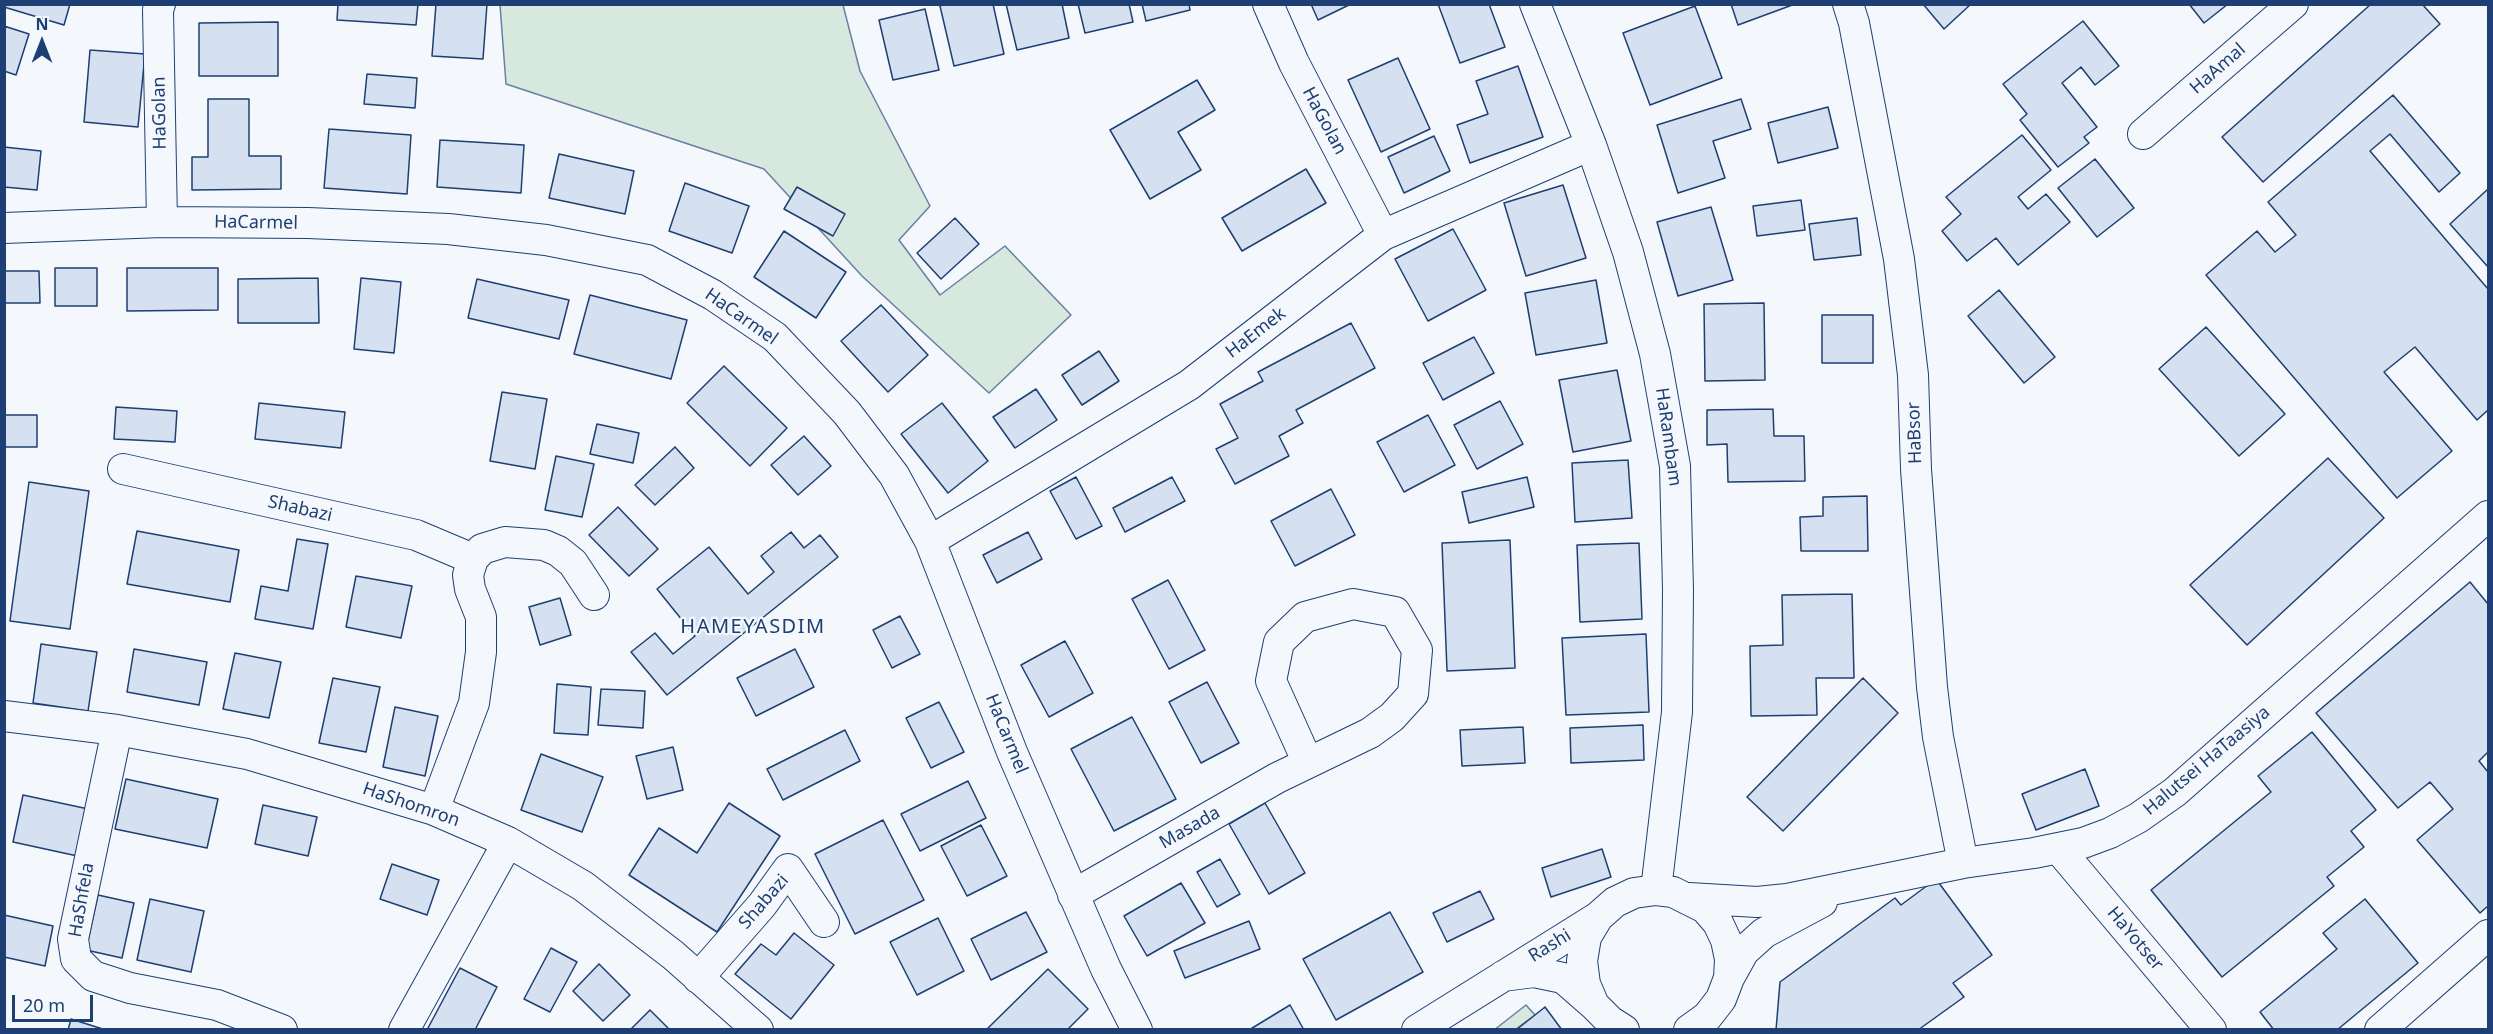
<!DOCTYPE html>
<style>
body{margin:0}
#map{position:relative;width:2493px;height:1034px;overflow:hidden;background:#f4f7fb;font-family:"Noto Sans",sans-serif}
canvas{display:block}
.frame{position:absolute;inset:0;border:6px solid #1d3f73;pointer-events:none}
.north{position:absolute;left:12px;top:12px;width:60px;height:60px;-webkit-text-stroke:4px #f4f7fb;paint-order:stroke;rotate:0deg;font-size:16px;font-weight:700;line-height:24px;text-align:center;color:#1d3f73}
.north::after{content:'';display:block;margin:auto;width:21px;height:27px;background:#1d3f73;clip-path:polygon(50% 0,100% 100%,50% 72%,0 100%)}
.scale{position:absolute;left:12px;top:995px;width:81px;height:27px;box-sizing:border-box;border:3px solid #1d3f73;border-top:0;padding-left:8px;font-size:18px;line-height:21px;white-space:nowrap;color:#1d3f73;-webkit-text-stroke:4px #f4f7fb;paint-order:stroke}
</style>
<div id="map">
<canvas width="2493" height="1034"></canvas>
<div class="frame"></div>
<div class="north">N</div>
<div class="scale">20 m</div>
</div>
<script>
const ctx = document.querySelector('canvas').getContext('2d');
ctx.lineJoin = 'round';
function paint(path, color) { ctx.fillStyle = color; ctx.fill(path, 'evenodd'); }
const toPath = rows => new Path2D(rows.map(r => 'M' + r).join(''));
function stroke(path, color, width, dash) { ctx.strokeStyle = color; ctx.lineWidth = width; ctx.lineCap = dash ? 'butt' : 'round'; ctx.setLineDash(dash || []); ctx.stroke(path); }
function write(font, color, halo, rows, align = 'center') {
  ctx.font = font + ' "Noto Sans",sans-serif'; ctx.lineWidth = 4.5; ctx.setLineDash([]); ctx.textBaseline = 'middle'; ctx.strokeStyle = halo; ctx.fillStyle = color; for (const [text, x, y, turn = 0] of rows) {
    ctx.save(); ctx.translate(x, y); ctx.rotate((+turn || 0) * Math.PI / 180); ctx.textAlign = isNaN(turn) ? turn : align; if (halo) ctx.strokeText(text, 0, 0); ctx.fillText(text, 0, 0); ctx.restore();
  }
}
const green = toPath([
 [500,5,843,5,860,71,930,206,899,240,940,295,1005,246,1071,315,989,393,862,276,764,169,506,84,500,5],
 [1526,1005,1535,1015,1516,1029,1494,1030,1526,1005]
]);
paint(green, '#d7e8df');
stroke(green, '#687fa3', 1.5);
const building = toPath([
 [4,4,70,4,64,25,4,7,4,4],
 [338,4,418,4,416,25,337,20,338,4],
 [436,4,487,4,483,59,432,56,436,4],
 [946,4,993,4,1004,54,954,66,940,6,946,4],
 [1006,4,1062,4,1069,38,1017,50,1006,4],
 [1078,4,1129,4,1133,22,1085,33,1078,4],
 [1142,4,1189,4,1190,10,1146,21,1142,4],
 [1311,4,1351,4,1318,20,1311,4],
 [1438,4,1489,4,1505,47,1460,63,1438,4],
 [1731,4,1795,4,1738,25,1731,4],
 [1923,4,1971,4,1944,29,1923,4],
 [2189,4,2228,4,2204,23,2189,4],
 [2371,4,2422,4,2440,24,2263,182,2222,137,2371,4],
 [1695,6,1722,78,1650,105,1623,33,1695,6],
 [925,9,939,70,893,80,879,20,925,9],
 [2083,21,2119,66,2095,85,2081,67,2062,83,2097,127,2084,137,2089,143,2058,167,2020,120,2027,114,2003,84,2083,21],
 [278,22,278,76,199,76,199,23,278,22],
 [4,26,29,34,16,75,4,71,4,26],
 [90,50,145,54,138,127,84,122,90,50],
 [1398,58,1430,129,1381,152,1348,80,1398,58],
 [1518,66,1543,137,1470,163,1457,125,1488,114,1476,81,1518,66],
 [367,74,417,78,415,108,364,104,367,74],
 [1197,80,1215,110,1178,132,1201,170,1150,199,1110,130,1197,80],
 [2393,95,2460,173,2439,192,2390,134,2370,151,2488,289,2488,410,2477,420,2415,347,2384,372,2452,451,2397,498,2206,275,2257,231,2275,252,2296,235,2268,202,2393,95],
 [208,99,249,99,249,156,281,156,281,189,192,190,192,157,208,157,208,99],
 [1741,99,1751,129,1713,141,1725,178,1678,193,1657,125,1741,99],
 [1828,107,1838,148,1778,163,1768,123,1828,107],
 [329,129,411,135,407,194,324,188,329,129],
 [2022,135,2051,170,2018,197,2028,209,2046,194,2070,222,2018,265,1996,238,1967,261,1942,231,1961,214,1946,197,2022,135],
 [1434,136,1450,171,1404,193,1388,157,1434,136],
 [440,140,524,145,521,193,437,187,440,140],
 [4,147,41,151,37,190,4,187,4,147],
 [559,154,634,171,625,214,549,198,559,154],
 [2095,159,2134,208,2097,237,2058,188,2095,159],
 [1306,169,1326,203,1242,251,1222,218,1306,169],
 [685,183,749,206,732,253,669,231,685,183],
 [1563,185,1586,258,1526,276,1504,203,1563,185],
 [797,187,845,214,833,236,784,209,797,187],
 [2488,189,2488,267,2450,224,2488,189],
 [1801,200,1805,230,1757,236,1753,206,1801,200],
 [1711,207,1733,280,1678,296,1657,222,1711,207],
 [955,218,979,244,941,279,917,253,955,218],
 [1857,218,1861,255,1814,260,1809,224,1857,218],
 [1453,229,1486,290,1428,321,1395,259,1453,229],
 [784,231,846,272,816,318,754,277,784,231],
 [55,268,97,268,97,306,55,306,55,268],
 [127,268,218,268,218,310,127,311,127,268],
 [4,271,39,271,40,303,4,303,4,271],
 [318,278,319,323,238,323,238,279,318,278],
 [361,278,401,282,394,353,354,349,361,278],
 [477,279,569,300,559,339,468,318,477,279],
 [1596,280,1607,343,1536,355,1525,293,1596,280],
 [1999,290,2055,357,2024,383,1968,316,1999,290],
 [590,295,687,320,671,379,574,354,590,295],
 [1764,303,1765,380,1705,381,1704,304,1764,303],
 [881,305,928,355,888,392,841,341,881,305],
 [1822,315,1873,315,1873,363,1822,363,1822,315],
 [1351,323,1375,368,1296,410,1303,423,1279,436,1289,456,1235,484,1216,449,1238,438,1220,404,1263,381,1258,372,1351,323],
 [2206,327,2285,414,2239,456,2159,369,2206,327],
 [1474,337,1494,373,1443,400,1423,363,1474,337],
 [1099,351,1119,381,1082,405,1062,375,1099,351],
 [724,366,787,428,750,466,687,403,724,366],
 [1617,370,1631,441,1573,452,1559,380,1617,370],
 [1036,389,1057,420,1015,448,993,417,1036,389],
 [502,392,547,399,535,469,490,461,502,392],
 [1500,401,1523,444,1477,469,1454,425,1500,401],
 [259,403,345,412,341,448,255,439,259,403],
 [942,403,988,461,948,493,901,434,942,403],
 [116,407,177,411,175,442,114,439,116,407],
 [1773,409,1774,436,1804,436,1805,481,1728,482,1727,444,1707,445,1707,410,1773,409],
 [4,415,37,415,37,447,4,447,4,415],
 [1428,415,1455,465,1404,492,1377,442,1428,415],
 [597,424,639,433,633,463,590,454,597,424],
 [804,436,831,466,798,495,771,465,804,436],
 [675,447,694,468,655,505,635,485,675,447],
 [556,456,594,464,582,517,545,510,556,456],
 [2328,458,2384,518,2247,645,2190,585,2328,458],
 [1628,460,1632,518,1575,522,1572,463,1628,460],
 [1076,477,1102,526,1076,539,1050,491,1076,477],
 [1172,477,1185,501,1125,532,1113,508,1172,477],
 [1527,477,1534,507,1469,523,1462,492,1527,477],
 [29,482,89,491,70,629,10,621,29,482],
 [1331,489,1355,535,1295,566,1271,521,1331,489],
 [1867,496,1868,551,1801,551,1800,517,1823,516,1823,497,1867,496],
 [618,507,658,549,629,576,589,535,618,507],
 [137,531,239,550,230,602,127,584,137,531],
 [791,532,804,548,820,535,838,557,667,695,631,652,655,633,673,654,695,636,657,589,709,547,748,594,774,572,761,556,791,532],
 [1028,532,1042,559,997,583,983,555,1028,532],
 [297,539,328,544,313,629,255,619,261,586,288,591,297,539],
 [1510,540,1515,668,1447,671,1442,543,1510,540],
 [1639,543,1642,619,1580,622,1577,545,1639,543],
 [356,576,412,586,401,638,346,627,356,576],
 [1168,580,1205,650,1169,669,1132,599,1168,580],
 [2470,582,2488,604,2488,752,2479,761,2488,772,2488,906,2480,913,2417,840,2453,809,2430,782,2398,808,2316,713,2470,582],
 [1852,594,1854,678,1816,678,1817,715,1751,716,1750,646,1783,645,1782,595,1852,594],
 [560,598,571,635,540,645,529,607,560,598],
 [900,616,920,654,892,668,873,630,900,616],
 [1646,634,1649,712,1566,715,1562,638,1646,634],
 [1065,641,1093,693,1049,717,1021,665,1065,641],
 [41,644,97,652,88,711,33,703,41,644],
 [134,649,207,662,199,705,127,692,134,649],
 [795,649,814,687,756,716,737,678,795,649],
 [235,653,281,662,269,718,223,709,235,653],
 [333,678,380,687,366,752,319,743,333,678],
 [1863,678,1898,713,1783,831,1747,797,1863,678],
 [1207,682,1239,743,1201,763,1169,702,1207,682],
 [557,684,591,687,588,735,554,733,557,684],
 [601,689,645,691,643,728,598,725,601,689],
 [939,702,964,752,931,768,906,718,939,702],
 [395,707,438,716,425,776,383,767,395,707],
 [1132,717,1176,799,1114,831,1071,749,1132,717],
 [1643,725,1644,760,1571,763,1570,728,1643,725],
 [1523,727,1525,763,1462,766,1460,730,1523,727],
 [845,730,860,761,783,800,767,769,845,730],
 [2312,732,2376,810,2351,831,2364,847,2327,877,2334,886,2222,977,2151,890,2271,792,2258,776,2312,732],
 [673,747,683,790,647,799,636,756,673,747],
 [541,754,603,777,582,832,521,810,541,754],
 [2085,769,2099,806,2036,830,2022,794,2085,769],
 [126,779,218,799,207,848,115,829,126,779],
 [968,781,986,818,920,851,901,814,968,781],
 [23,795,93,810,82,857,13,842,23,795],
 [729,803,780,836,717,932,629,875,659,828,697,853,729,803],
 [1265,803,1305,873,1269,894,1229,824,1265,803],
 [263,805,317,817,308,856,255,844,263,805],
 [883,820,924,900,855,934,815,854,883,820],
 [981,825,1007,876,967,896,941,846,981,825],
 [1602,849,1611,877,1551,897,1542,868,1602,849],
 [1220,859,1240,894,1217,907,1197,872,1220,859],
 [392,864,439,880,427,915,380,899,392,864],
 [1936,879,1992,955,1953,983,1964,997,1918,1030,1776,1030,1780,982,1895,898,1901,905,1936,879],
 [1181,883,1205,923,1147,956,1124,916,1181,883],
 [1480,891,1494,919,1447,942,1433,913,1480,891],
 [98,895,134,903,122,958,86,950,98,895],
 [150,899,204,911,191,972,137,960,150,899],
 [2365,899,2418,963,2337,1030,2274,1030,2260,1012,2337,949,2323,933,2365,899],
 [1026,912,1047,952,991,980,971,939,1026,912],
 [1390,912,1423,972,1336,1020,1303,959,1390,912],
 [4,915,53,926,45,966,4,957,4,915],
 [938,918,964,971,917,995,890,942,938,918],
 [1249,921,1260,949,1185,978,1174,951,1249,921],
 [794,933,834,965,791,1019,735,974,761,944,776,955,794,933],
 [551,948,577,962,550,1012,524,999,551,948],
 [599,964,630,995,603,1021,573,991,599,964],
 [460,968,497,987,475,1030,430,1030,428,1028,460,968],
 [1048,969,1088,1009,1067,1030,986,1030,1048,969],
 [1290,1005,1304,1030,1249,1030,1290,1005],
 [1545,1007,1562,1030,1516,1030,1535,1015,1545,1007],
 [650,1010,670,1030,630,1030,650,1010],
 [71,1019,106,1030,68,1030,71,1019]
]);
paint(building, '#d5e0f0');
stroke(building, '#1d3f73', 1.5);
const minor = toPath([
 [160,4,158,10,162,222],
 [1268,4,1294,63,1383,235],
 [1535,4,1591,145,1628,252,1655,354,1675,466,1678,590,1677,712,1656,890],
 [1848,4,1854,23,1899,259,1913,375,1916,469,1932,687,1938,737,1963,863],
 [2143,134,2293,4],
 [4,228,162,222,308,223,448,229,546,240,647,260,713,295,775,337,847,413,894,475,930,541,1012,752,1106,969,1137,1030],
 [123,469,416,535,473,559],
 [930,541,1189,385,1383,235,1591,145],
 [4,716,117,730,247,754,434,810,508,842,583,886,673,955,758,1030],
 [117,730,73,939,76,959,93,976,130,988,217,1005,282,1030],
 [434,810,474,703,481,652,481,617,470,589,468,575,473,559,482,549,505,542,544,545,558,551,573,563,594,595],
 [2058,848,2211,1030],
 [1073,895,1277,778,1370,733,1392,717,1413,694,1417,650,1395,612,1353,604,1305,617,1279,642,1271,681,1308,763],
 [1689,898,1757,902,1787,899,1963,863,2034,853,2083,843,2110,833,2138,818,2175,792,2488,516],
 [1503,976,1534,972,1563,978,1594,1005],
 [698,978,762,905,788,869,824,922],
 [1729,978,1744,951,1764,933,1822,902],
 [404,1030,508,842],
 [1417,1030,1598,917],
 [1624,1030,1610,1021,1594,1005,1585,984,1582,961,1586,937,1598,917,1615,902,1634,893,1656,890,1673,892,1705,908,1718,923,1726,940,1730,959,1729,978,1721,999,1707,1017,1689,1030],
 [2380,1030,2488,935]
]);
stroke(minor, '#1d3f73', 32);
stroke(minor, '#f4f7fb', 30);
write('18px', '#1d3f73', '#f4f7fb', [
 ["HaAmal",2218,69,-41],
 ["HaGolan",160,113,-91],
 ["HaGolan",1324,121,62],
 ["HaCarmel",256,223,1],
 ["HaCarmel",741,317,35],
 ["HaEmek",1256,333,-38],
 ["HaBsor",1915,433,-92],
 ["HaRambam",1668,437,82],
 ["Shabazi",300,509,13],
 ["HaCarmel",1006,734,68],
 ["Halutsei HaTaasiya",2207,761,-40],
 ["HaShomron",411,805,19],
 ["Masada",1190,828,-30],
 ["HaShfela",82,900,-80],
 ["Shabazi",764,902,-49],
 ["HaYotser",2135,939,50],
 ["Rashi",1550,946,-32]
]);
ctx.letterSpacing = '1.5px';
write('20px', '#1d3f73', '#f4f7fb', [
 ["HAMEYASDIM",753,627]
]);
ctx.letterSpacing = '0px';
</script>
